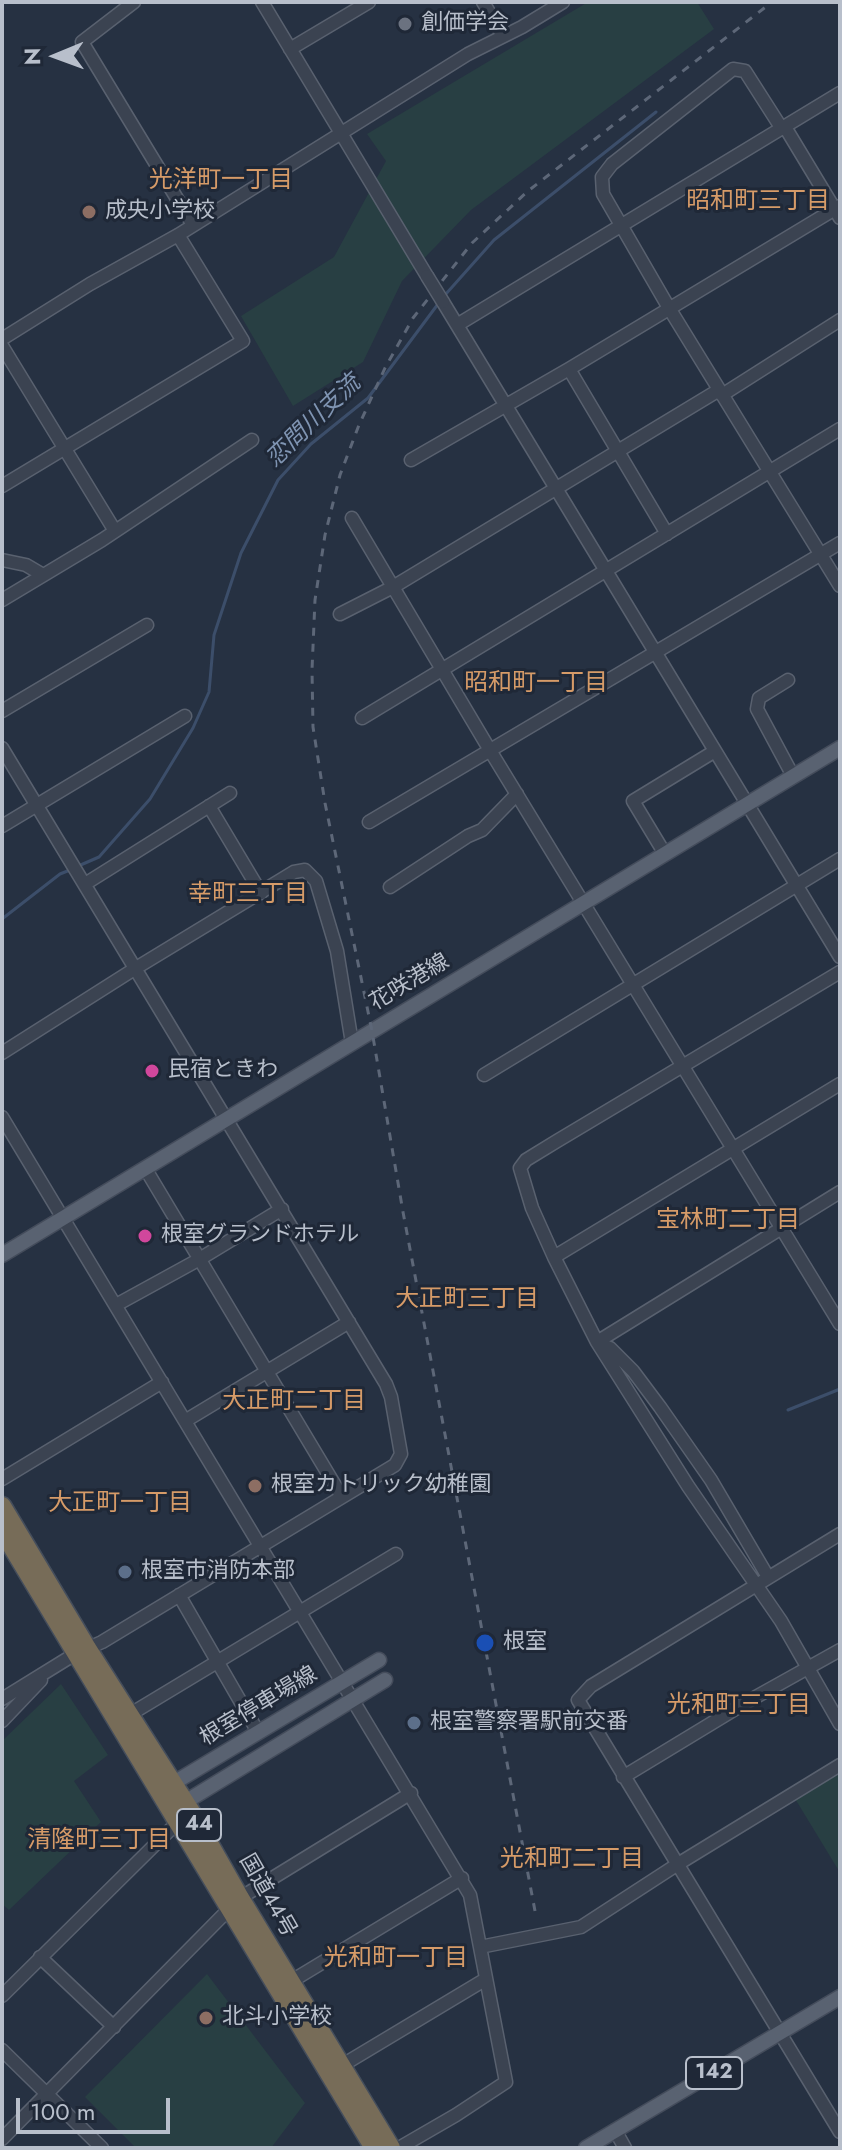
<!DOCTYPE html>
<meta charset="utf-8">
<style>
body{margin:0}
#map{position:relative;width:842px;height:2150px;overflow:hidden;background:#263142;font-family:Jost,sans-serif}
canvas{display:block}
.frame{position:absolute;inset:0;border:4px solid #b8bfcb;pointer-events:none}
.north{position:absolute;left:16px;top:16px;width:80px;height:80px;-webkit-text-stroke:6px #1f2837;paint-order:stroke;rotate:269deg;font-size:22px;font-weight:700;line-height:32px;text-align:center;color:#b8bfcb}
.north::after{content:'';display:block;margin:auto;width:28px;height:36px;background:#b8bfcb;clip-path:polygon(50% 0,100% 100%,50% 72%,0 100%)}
.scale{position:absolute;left:16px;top:2098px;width:154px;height:36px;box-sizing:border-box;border:4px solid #b8bfcb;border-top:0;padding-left:10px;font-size:24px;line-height:28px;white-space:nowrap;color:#b8bfcb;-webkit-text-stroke:6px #1f2837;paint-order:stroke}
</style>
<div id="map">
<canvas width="842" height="2150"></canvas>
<div class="frame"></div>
<div class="north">N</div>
<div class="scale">100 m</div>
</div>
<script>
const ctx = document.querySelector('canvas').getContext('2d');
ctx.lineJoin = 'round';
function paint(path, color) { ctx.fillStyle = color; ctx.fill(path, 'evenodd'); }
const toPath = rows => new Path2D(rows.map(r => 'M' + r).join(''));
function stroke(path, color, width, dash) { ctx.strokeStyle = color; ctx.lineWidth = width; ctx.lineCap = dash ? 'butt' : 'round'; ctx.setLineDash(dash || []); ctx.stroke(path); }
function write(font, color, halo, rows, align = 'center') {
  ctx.font = font + ' Jost,"Noto Sans JP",sans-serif'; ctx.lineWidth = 6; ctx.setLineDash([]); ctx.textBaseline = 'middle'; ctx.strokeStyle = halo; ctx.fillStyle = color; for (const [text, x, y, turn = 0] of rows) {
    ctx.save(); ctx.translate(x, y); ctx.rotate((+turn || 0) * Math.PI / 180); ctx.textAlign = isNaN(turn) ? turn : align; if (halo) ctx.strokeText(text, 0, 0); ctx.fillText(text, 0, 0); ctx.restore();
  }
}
paint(toPath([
 [588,2,697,2,714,29,471,210,402,281,363,362,293,406,241,316,334,257,386,161,367,134],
 [61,1684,108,1755,74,1781,101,1822,9,1910,2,1904,2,1741],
 [840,1769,840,1871,839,1871,794,1797],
 [207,1974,305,2103,271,2148,136,2148,85,2097]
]), '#283f43');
stroke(toPath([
 [445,295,494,240,656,112],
 [76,867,99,857,150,799,193,728,209,692,214,635,241,553,278,480,311,444,368,398,438,304],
 [2,919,60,874,70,870],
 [788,1410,840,1389]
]), '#3c4e6a', 3);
const minor = toPath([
 [134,2,82,42,193,225],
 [262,2,427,276],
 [483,2,503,36],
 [290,49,369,2],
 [785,127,840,218],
 [782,129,745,71,733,69,612,164,602,177,603,194,669,308,840,586],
 [443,302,840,957],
 [457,325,840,93],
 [2,339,90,284,178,235,468,54,522,27,563,2],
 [2,346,115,531],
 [569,369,667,534],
 [722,395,840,320],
 [411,460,569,369,840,206],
 [2,486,243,341,178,235],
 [352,518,491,752,840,1324],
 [2,560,26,565,43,575],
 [2,600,102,540,252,440],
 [340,614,393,587,719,390],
 [788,680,759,698,757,709,793,776],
 [2,711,147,625],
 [362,718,840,429],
 [2,748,386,1384,391,1397,401,1454,395,1465,102,1642,75,1654,2,1699],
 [209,806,261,893],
 [369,822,840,543],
 [2,826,185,716],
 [665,854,633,801,715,751],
 [85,884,230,793],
 [390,887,468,836,482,830,517,794],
 [840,972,557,1141,526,1160,520,1168,532,1208,554,1257,597,1342,688,1486,781,1621,840,1724],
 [2,1053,136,968,294,872,305,870,316,881,337,951,352,1043],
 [484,1075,840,859],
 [2,1117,470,1895,506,2082,456,2115,399,2148],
 [145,1168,342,1497],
 [554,1257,840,1084],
 [116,1305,198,1260,282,1209],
 [597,1342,840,1192],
 [600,1344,610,1348,633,1371,660,1407,711,1480,768,1577],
 [185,1421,349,1322],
 [2,1479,162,1382],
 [840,1534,591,1686,578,1700,840,2132],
 [179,1595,258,1732],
 [129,1715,396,1554],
 [2,1721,41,1680],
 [623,1777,745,1703,840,1650],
 [480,1947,581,1927,678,1864,840,1765],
 [40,1957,114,2027],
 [290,1982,462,1878],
 [2,1996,182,1818],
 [2,2050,102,2148],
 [341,2066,486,1979],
 [616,2132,625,2148],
 [2,2139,240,1898,411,1793]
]);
const major = toPath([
 [2,1255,840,748],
 [167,1787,379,1660],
 [177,1807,385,1680],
 [586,2148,840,1997]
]);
const highway = toPath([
 [2,1506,87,1648,190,1810,240,1898,391,2148],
 [2,1530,374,2148]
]);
stroke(minor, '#59616f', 15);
stroke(major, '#444c5b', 17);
stroke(highway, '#454e5c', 21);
stroke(minor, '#3b4351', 12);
stroke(major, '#596271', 14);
stroke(highway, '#776c58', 18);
stroke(toPath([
 [535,1911,403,1212,372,1031,325,803,313,727,312,670,315,600,325,535,340,475,359,425,385,368,413,318,472,243,528,191,772,2]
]), '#5d6778', 3, [8, 8]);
const minorBridge = toPath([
 [427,276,443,302]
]);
stroke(minorBridge, '#59616f', 15, []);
stroke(minorBridge, '#3b4351', 12);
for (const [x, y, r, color] of [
 [405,24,8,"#6b7280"],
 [89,212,8,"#8d6e63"],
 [152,1071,8,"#d1479c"],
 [145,1236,8,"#d1479c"],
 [255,1486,8,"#8d6e63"],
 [125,1572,8,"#5c6f8a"],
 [485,1643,10,"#1a4fb4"],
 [414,1723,8,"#5c6f8a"],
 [206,2018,8,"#8d6e63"]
]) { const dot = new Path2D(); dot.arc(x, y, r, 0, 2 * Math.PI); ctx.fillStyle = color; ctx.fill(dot); stroke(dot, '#1f2837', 3); }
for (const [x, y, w] of [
 [199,1825,44],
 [714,2073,56]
]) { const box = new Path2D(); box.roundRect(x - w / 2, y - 16, w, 32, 6); ctx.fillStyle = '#1f2837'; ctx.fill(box); stroke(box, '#b8bfcb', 2); }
write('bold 20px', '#b8bfcb', null, [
 ["44",199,1825],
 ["142",714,2073]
]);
write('22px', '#b8bfcb', '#1f2837', [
 ["創価学会",421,24],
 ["成央小学校",105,212],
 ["民宿ときわ",168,1071],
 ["根室グランドホテル",161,1236],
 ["根室カトリック幼稚園",271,1486],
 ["根室市消防本部",141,1572],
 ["根室",503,1643],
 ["根室警察署駅前交番",430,1723],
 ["北斗小学校",222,2018]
], 'left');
write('22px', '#b8bfcb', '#1f2837', [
 ["花咲港線",410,983,-31],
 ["根室停車場線",259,1707,-31],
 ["国道44号",267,1896,60]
]);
write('24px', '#d69b68', '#1f2837', [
 ["光洋町一丁目",221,181],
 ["昭和町三丁目",758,202],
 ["昭和町一丁目",536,684],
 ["幸町三丁目",248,895],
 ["宝林町二丁目",728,1221],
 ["大正町三丁目",467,1300],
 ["大正町二丁目",294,1402],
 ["大正町一丁目",120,1504],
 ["光和町三丁目",739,1706],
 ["清隆町三丁目",99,1841],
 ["光和町二丁目",572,1860],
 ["光和町一丁目",396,1959]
]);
write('italic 24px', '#7f94b2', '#1f2837', [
 ["恋問川支流",314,422,-44]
]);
</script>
